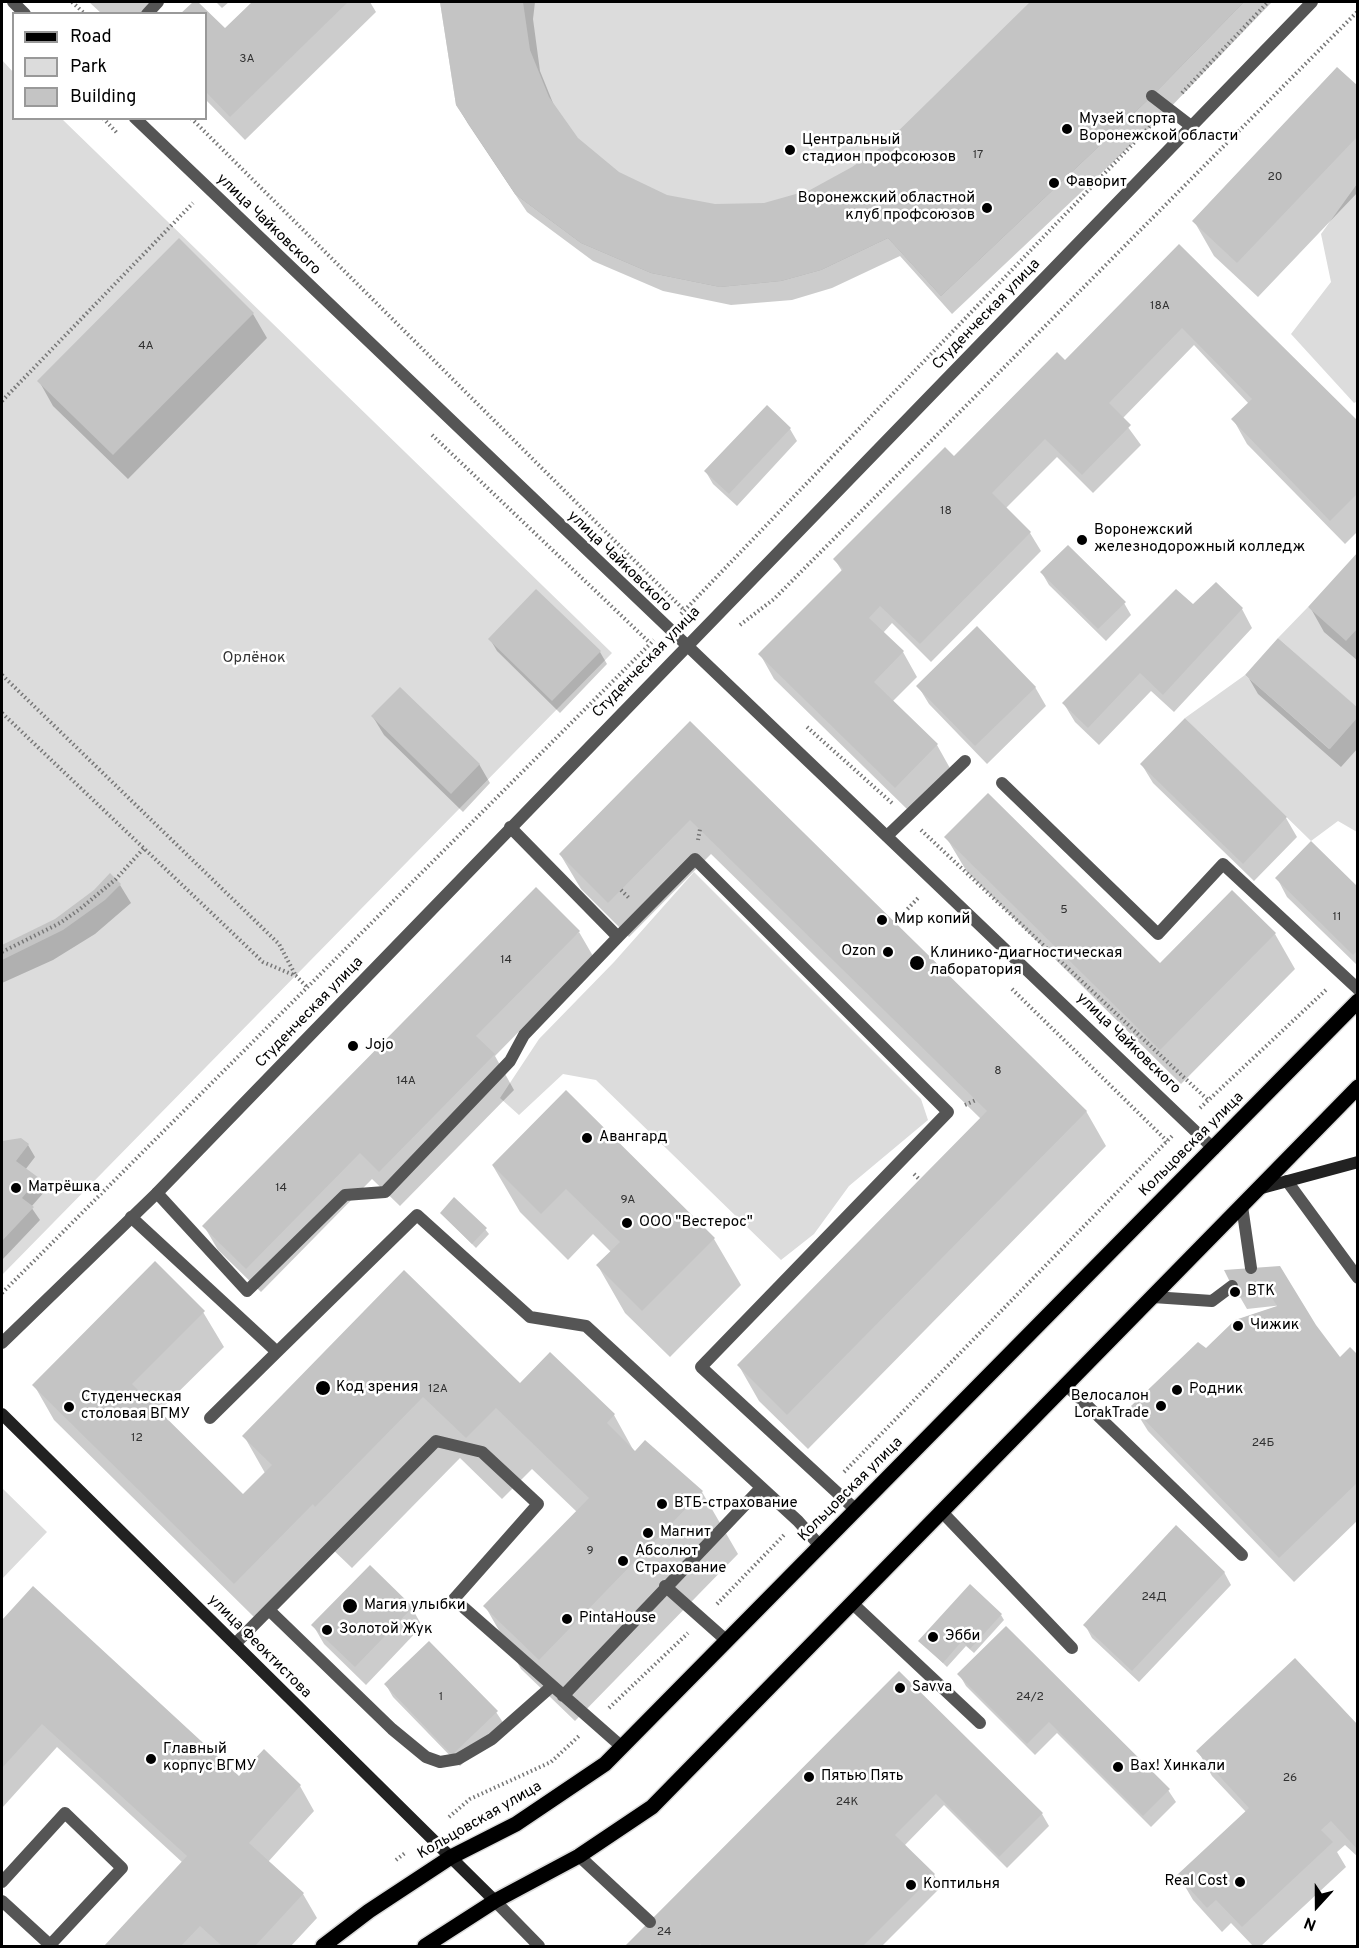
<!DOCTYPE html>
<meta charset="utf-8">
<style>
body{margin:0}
#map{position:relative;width:1359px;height:1948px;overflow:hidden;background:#fff;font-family:Overpass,sans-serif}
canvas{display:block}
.frame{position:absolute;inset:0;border:3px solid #000;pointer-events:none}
.legend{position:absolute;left:12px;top:12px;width:195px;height:108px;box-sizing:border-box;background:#fff;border:2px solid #999;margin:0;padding:8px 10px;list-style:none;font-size:18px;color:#000}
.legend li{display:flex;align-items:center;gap:12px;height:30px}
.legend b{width:30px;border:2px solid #999}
.north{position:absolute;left:1287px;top:1876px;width:60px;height:60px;-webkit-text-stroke:4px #fff;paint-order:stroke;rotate:201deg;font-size:16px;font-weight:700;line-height:24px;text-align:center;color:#000}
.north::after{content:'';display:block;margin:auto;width:21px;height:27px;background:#000;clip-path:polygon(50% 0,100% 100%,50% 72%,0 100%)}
</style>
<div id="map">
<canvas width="1359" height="1948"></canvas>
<div class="frame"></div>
<ul class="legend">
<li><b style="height:8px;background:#000"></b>Road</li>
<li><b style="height:16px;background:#dcdcdc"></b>Park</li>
<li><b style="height:16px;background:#c4c4c4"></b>Building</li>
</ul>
<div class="north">N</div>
</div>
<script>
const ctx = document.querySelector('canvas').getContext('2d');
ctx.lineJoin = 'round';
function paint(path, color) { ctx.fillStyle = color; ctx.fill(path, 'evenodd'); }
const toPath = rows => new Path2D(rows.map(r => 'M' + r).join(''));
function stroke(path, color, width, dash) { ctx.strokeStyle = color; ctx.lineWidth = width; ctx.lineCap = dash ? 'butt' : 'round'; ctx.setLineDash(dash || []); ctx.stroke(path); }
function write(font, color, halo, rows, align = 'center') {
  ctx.font = font + ' Overpass,sans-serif'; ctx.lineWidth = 5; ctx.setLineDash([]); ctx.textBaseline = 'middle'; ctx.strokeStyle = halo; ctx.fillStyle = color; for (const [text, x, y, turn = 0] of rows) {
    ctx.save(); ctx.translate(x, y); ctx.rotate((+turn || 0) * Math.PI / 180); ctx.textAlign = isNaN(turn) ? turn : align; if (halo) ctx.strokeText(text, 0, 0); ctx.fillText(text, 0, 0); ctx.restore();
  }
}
paint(toPath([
 [440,2,1244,2,1152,96,941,296,888,238,821,270,781,281,720,287,651,273,581,243,515,194,456,105],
 [2,60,13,72,14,118,62,119,612,653,2,1275],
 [1357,184,1358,401,1354,403,1291,334,1331,282,1321,234],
 [1308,607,1357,628,1357,708,1278,638],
 [1245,675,1329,749,1357,717,1357,832,1338,821,1311,841,1185,718],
 [694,872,921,1099,928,1120,849,1186,814,1234,781,1260,596,1080,563,1074,519,1115,500,1098,539,1039,614,962],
 [2,1488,47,1532,2,1579]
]), '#dcdcdc');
paint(toPath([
 [89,2,163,2,151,14,102,14],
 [196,2,225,30,254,2,370,2,376,12,245,140,206,100,206,14,183,14],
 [216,2,229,2,222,8],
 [441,2,535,2,533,19,540,71,555,108,577,139,618,174,667,196,715,206,764,204,810,191,852,168,884,147,1032,2,1272,2,1163,115,952,314,900,256,832,288,792,300,731,305,663,291,593,261,527,212,468,124,457,105],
 [1358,88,1358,192,1258,297,1214,256,1194,221],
 [1180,246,1358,423,1358,531,1345,544,1247,444,1233,419,1249,404,1194,345,1122,419,1141,445,1093,493,1057,457,1005,509,1030,533,1041,551,931,662,892,623,883,633,903,652,917,677,892,702,937,745,951,770,910,812,774,679,760,654,842,571,835,560,1065,362],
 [253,314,267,338,128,479,53,406,39,381],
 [767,407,790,429,797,441,737,506,713,484,706,472],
 [1358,554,1358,661,1324,632,1310,607],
 [1042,573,1124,603,1131,615,1106,641,1049,585],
 [1193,606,1242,609,1252,628,1174,712,1151,691,1099,745,1075,722,1064,704],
 [490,639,600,652,607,664,560,713,497,651],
 [1247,675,1358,710,1358,748,1341,767,1258,694],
 [918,686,1035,687,1046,706,987,764,929,704],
 [373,717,479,764,490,783,463,812,384,735],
 [1185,721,1286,818,1297,837,1254,881,1153,783,1142,765],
 [690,723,1086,1111,1106,1146,808,1449,759,1401,739,1366,981,1119,711,854,629,937,581,889,560,854],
 [946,837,1160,965,1275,934,1295,969,1181,1084,967,872],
 [1277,878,1358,889,1358,966,1287,897],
 [120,885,131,903,95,934,53,960,2,983,2,946,56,920],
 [579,932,593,956,495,1056,514,1090,400,1206,372,1179,261,1292,218,1250,204,1226],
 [566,1092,714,1239,741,1285,670,1357,625,1313,598,1266,611,1252,593,1234,568,1260,520,1212,493,1166],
 [21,1140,28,1145,35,1157,25,1170,38,1179,45,1191,31,1207,40,1220,2,1260,2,1143],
 [442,1214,485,1229,489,1234,476,1248],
 [1279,1267,1315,1326,1340,1359,1358,1357,1358,1520,1294,1582,1148,1431,1133,1407,1207,1350,1283,1305,1247,1309,1240,1297],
 [404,1272,520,1385,614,1415,635,1453,702,1492,738,1554,575,1721,521,1669,485,1606,577,1512,532,1469,502,1499,460,1458,352,1568,328,1545,255,1618,54,1420,34,1385,203,1312,224,1347,158,1412,243,1496,265,1473,244,1436],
 [1224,1572,1231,1585,1139,1682,1092,1638,1085,1625],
 [33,1588,239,1778,264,1752,300,1786,314,1811,268,1862,303,1894,317,1918,291,1946,106,1946,183,1863,57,1747,2,1808,2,1623],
 [412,1608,422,1626,366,1685,324,1644,313,1625],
 [1001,1615,1004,1620,974,1653,966,1646,947,1667,920,1641],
 [1006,1628,1168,1790,1176,1802,1151,1827,1057,1733,1035,1755,966,1686,959,1674],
 [899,1673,1042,1814,1049,1826,1007,1868,944,1805,904,1846,934,1875,941,1887,882,1946,628,1946],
 [386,1685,496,1712,504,1724,460,1766,393,1697],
 [1358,1727,1358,1857,1345,1845,1337,1852,1346,1867,1261,1946,1253,1946,1231,1923,1222,1932,1193,1900,1179,1876,1246,1812,1212,1776,1198,1751]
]), '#0003');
paint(toPath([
 [193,2,198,2,225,28,252,2,348,2,230,117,206,92,206,14,180,14],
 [440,2,523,2,530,50,549,97,578,138,619,172,667,195,715,204,764,203,810,190,852,167,883,146,1030,2,1244,2,1152,96,941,296,888,238,821,270,781,281,720,287,651,273,581,243,515,194,456,105],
 [1337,67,1358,86,1358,136,1237,263,1192,221],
 [179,238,254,313,113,455,37,381],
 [1179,244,1358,421,1358,493,1330,521,1231,419,1252,399,1182,328,1109,403,1131,425,1082,475,1045,439,992,493,1031,532,920,644,880,606,869,618,904,651,874,682,938,744,895,788,758,654,843,569,833,559,945,447,954,456,1057,352,1065,360],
 [767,405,791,428,729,494,704,471],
 [1068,545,1126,602,1098,629,1040,572],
 [1358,552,1358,628,1346,641,1308,607],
 [1216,582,1243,608,1163,695,1140,673,1088,728,1062,703,1176,589,1193,604],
 [536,589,601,651,552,701,488,639],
 [977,626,1036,687,975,746,916,686],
 [1278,638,1358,708,1358,717,1330,749,1245,675],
 [400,687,480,764,451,794,371,716],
 [1185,718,1287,817,1243,864,1140,764],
 [690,721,1087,1111,787,1415,737,1365,987,1111,690,820,608,903,559,854],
 [988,793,1160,963,1232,890,1276,933,1160,1050,944,837],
 [1311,841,1358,887,1358,950,1353,955,1275,878],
 [110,873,121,884,105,900,63,930,2,960,2,945,55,919,94,890],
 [536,887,580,931,476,1036,495,1054,379,1172,360,1153,246,1269,202,1226],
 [566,1090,715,1238,642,1311,596,1265,620,1242,566,1189,541,1214,492,1165],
 [21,1138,29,1144,16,1161,39,1178,22,1198,34,1207,2,1241,2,1141],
 [454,1197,487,1228,472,1244,440,1213],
 [155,1261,205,1311,132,1384,243,1494,272,1465,242,1436,404,1270,520,1383,550,1352,615,1414,607,1423,635,1451,645,1440,703,1491,539,1660,483,1606,589,1498,496,1408,466,1438,423,1397,315,1507,313,1504,234,1584,32,1385],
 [1280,1266,1316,1325,1340,1357,1350,1347,1358,1355,1358,1482,1279,1558,1131,1406,1198,1342,1206,1348,1235,1320,1277,1306,1269,1293,1238,1298,1224,1270],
 [1176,1525,1225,1572,1132,1671,1083,1625],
 [370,1565,413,1607,355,1667,311,1625],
 [970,1584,1002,1614,970,1649,962,1641,943,1663,918,1641],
 [33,1586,239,1776,264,1749,301,1785,249,1843,304,1893,255,1946,222,1946,200,1926,181,1946,104,1946,187,1856,42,1724,2,1768,2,1620],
 [1006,1626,1170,1789,1143,1816,1049,1722,1027,1744,957,1674],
 [429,1641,498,1711,452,1755,384,1684],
 [1295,1658,1358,1725,1358,1850,1331,1821,1321,1830,1333,1842,1242,1927,1216,1900,1207,1908,1177,1875,1249,1808,1196,1751],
 [899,1671,1043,1813,999,1857,936,1794,895,1835,935,1874,863,1946,703,1946,700,1944,697,1946,625,1946]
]), '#c4c4c4');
const primary = toPath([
 [323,1946,369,1911,451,1857,516,1824,605,1764,1358,1001],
 [425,1946,495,1901,579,1856,652,1807,1358,1087]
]);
stroke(primary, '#dbdbdb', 18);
stroke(toPath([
 [72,2,85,14],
 [1182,93,1268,2],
 [103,118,117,133],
 [191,118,684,610],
 [2,401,193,203],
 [432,435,650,643],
 [681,614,1154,122],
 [740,625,774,599,1358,11],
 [2,675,279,944,296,976],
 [2,713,263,962,296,976,307,987],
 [807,727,893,804],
 [921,830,1208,1100],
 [698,840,700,829],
 [621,890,629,898],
 [895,922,919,897],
 [2,952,60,923,80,909,116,879,144,848],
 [1012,989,1167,1141],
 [965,1105,976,1100],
 [1200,1108,1328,988],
 [914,1174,920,1180],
 [2,1293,654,640],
 [844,1472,1172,1136],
 [717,1604,785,1534],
 [609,1708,688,1633],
 [449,1817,470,1799,551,1762,579,1736],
 [396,1860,405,1853]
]), '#777', 4, [1.5, 3]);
stroke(toPath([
 [147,14,158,2],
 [1152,96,1191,126],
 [1002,783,1158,934,1223,864,1358,989],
 [510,827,618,937,695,859,948,1112,701,1367,856,1510],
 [887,836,965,761],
 [1287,1181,1358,1278],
 [157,1193,247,1291,345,1195,385,1192,510,1061,524,1035,618,937],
 [1242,1206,1251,1268],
 [131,1217,277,1352,417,1215,530,1317,586,1326,798,1521,820,1546],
 [1153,1297,1212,1301,1232,1286],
 [1066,1385,1242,1555],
 [210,1418,277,1352],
 [942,1512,1072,1648],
 [665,1586,727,1641],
 [852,1603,980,1723],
 [269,1610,392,1729,426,1757,440,1762,458,1759,492,1739,552,1686],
 [235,1644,436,1441,482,1452,538,1504,454,1599,622,1747],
 [563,1696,760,1489],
 [579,1856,650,1922],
 [2,1882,65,1813,122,1868,50,1945,2,1901],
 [495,1901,539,1946]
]), '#555', 12);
stroke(toPath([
 [13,2,25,14],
 [135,118,1214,1149],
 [2,1343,157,1193,1312,2]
]), '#555', 12);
stroke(toPath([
 [1258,1189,1358,1162],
 [2,1414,495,1901]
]), '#222', 12);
stroke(primary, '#000', 15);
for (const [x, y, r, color] of [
 [1067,129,6,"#000"],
 [790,150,6,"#000"],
 [1054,183,6,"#000"],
 [987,208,6,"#000"],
 [1082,540,6,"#000"],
 [882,920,6,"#000"],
 [888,952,6,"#000"],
 [917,963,8,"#000"],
 [353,1046,6,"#000"],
 [587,1138,6,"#000"],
 [16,1188,6,"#000"],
 [627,1223,6,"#000"],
 [1235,1292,6,"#000"],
 [1238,1326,6,"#000"],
 [323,1388,8,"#000"],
 [1177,1390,6,"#000"],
 [1161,1406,6,"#000"],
 [69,1407,6,"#000"],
 [662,1504,6,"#000"],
 [648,1533,6,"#000"],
 [623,1561,6,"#000"],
 [350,1606,8,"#000"],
 [567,1619,6,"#000"],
 [327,1630,6,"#000"],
 [933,1637,6,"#000"],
 [900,1688,6,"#000"],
 [151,1759,6,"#000"],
 [1118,1767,6,"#000"],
 [809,1777,6,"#000"],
 [1240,1882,6,"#000"],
 [911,1885,6,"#000"]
]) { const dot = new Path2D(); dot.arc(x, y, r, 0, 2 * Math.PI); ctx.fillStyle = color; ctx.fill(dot); stroke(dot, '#fff', 2); }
write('12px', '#313131', null, [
 ["3А",247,60],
 ["17",978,156],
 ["20",1275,178],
 ["18А",1160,307],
 ["4А",146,347],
 ["18",946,512],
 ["5",1064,911],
 ["11",1337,918],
 ["14",506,961],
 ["8",998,1072],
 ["14А",406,1082],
 ["14",281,1189],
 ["9А",628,1201],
 ["12А",438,1390],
 ["12",137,1439],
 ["24Б",1263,1444],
 ["9",590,1552],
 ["24Д",1154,1598],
 ["1",441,1698],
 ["24/2",1030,1698],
 ["26",1290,1779],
 ["24К",847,1803],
 ["24",664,1933]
]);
write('15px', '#000', '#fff', [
 ["Музей спорта",1079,120],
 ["Воронежской области",1079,137],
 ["Центральный",802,141],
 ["стадион профсоюзов",802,158],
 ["Фаворит",1066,183],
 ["Воронежский областной",975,199,"right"],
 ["клуб профсоюзов",975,216,"right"],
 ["Воронежский",1094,531],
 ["железнодорожный колледж",1094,548],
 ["Мир копий",894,920],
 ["Ozon",876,952,"right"],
 ["Клинико-диагностическая",930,954],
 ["лаборатория",930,971],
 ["Jojo",365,1046],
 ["Авангард",599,1138],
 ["Матрёшка",28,1188],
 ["ООО \"Вестерос\"",639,1223],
 ["ВТК",1247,1292],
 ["Чижик",1250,1326],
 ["Код зрения",336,1388],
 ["Родник",1189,1390],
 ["Велосалон",1149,1397,"right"],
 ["LorakTrade",1149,1414,"right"],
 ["Студенческая",81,1398],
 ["столовая ВГМУ",81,1415],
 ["ВТБ-страхование",674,1504],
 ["Магнит",660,1533],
 ["Абсолют",635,1552],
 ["Страхование",635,1569],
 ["Магия улыбки",364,1606],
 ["PintaHouse",579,1619],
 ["Золотой Жук",339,1630],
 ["Эбби",945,1637],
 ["Savva",912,1688],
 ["Главный",163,1750],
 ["корпус ВГМУ",163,1767],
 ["Вах! Хинкали",1130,1767],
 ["Пятью Пять",821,1777],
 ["Real Cost",1228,1882,"right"],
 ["Коптильня",923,1885]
], 'left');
write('15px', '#000', '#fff', [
 ["улица Чайковского",268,225,44],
 ["Студенческая улица",987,315,-46],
 ["улица Чайковского",619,562,44],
 ["Студенческая улица",647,663,-46],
 ["Студенческая улица",310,1013,-46],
 ["улица Чайковского",1128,1044,44],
 ["Кольцовская улица",1192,1145,-45],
 ["Кольцовская улица",851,1490,-45],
 ["улица Феоктистова",259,1647,45],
 ["Кольцовская улица",480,1821,-30]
]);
write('15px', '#333', '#fff', [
 ["Орлёнок",254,659]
]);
</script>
